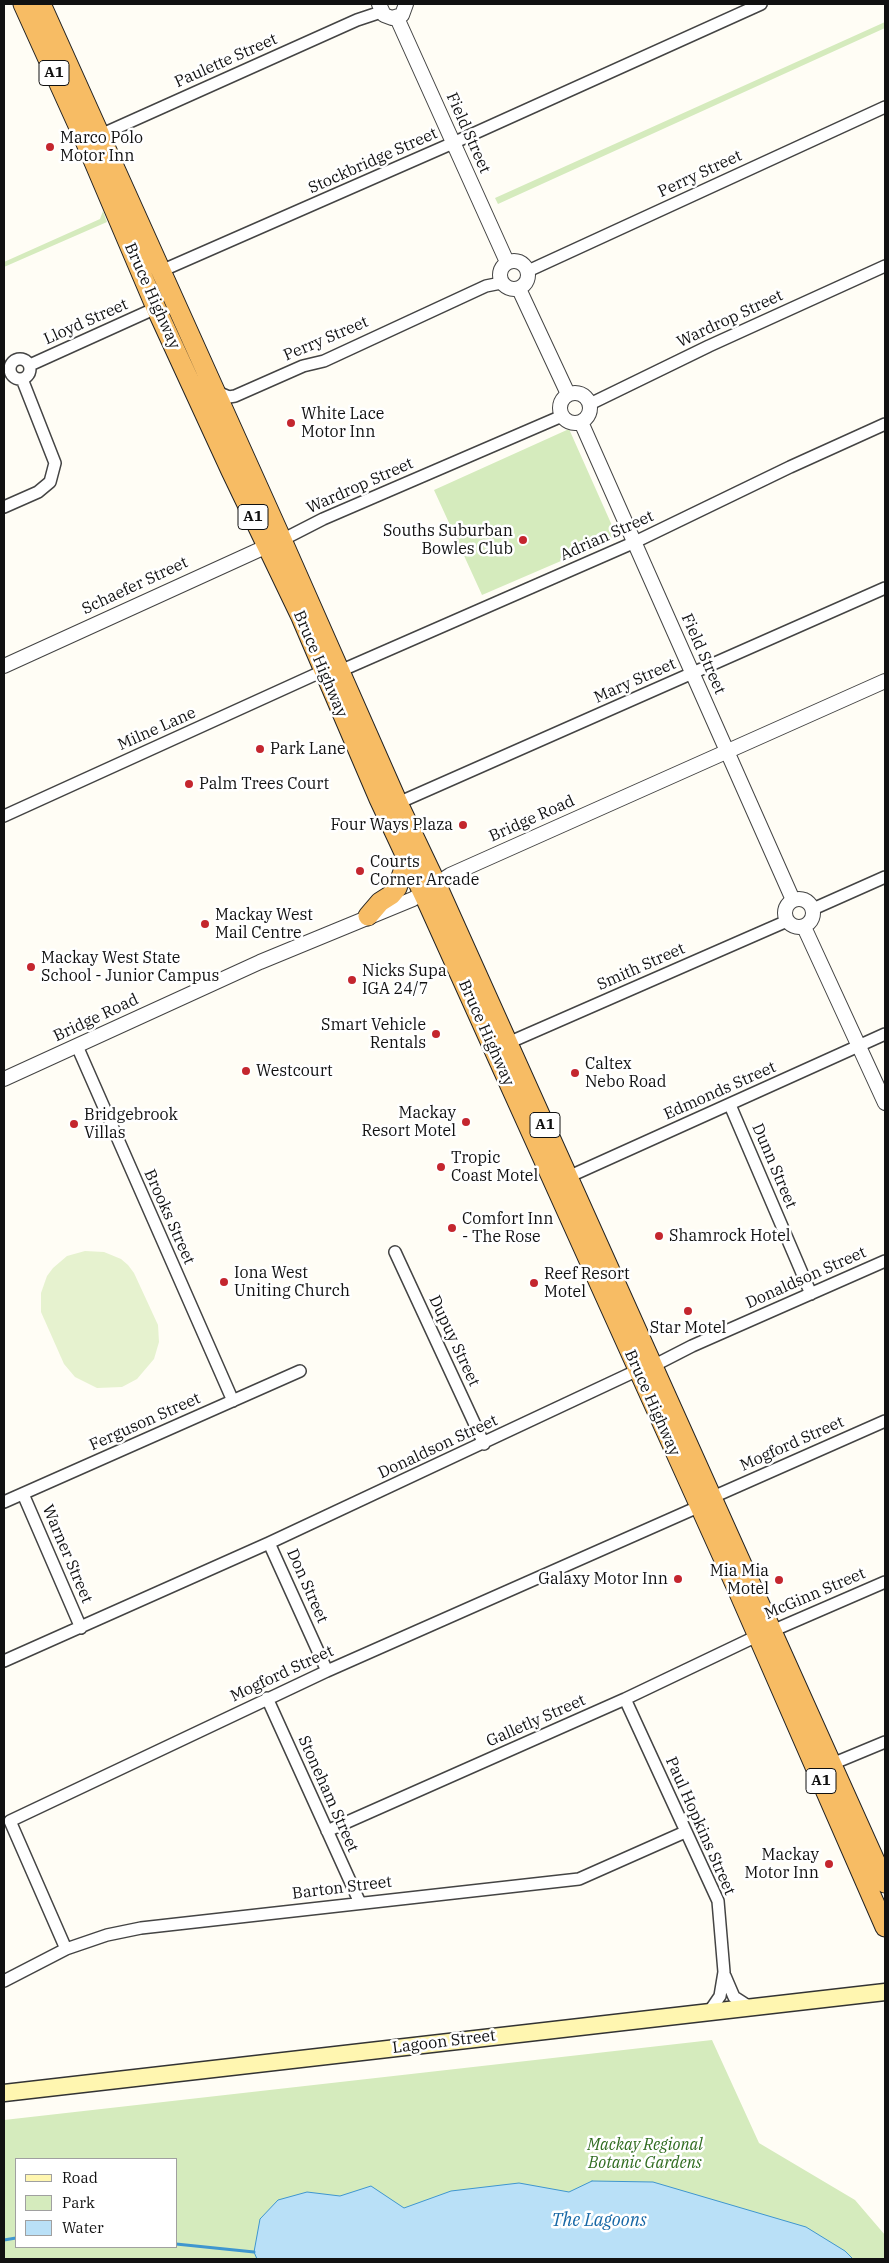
<!DOCTYPE html>
<style>
body{margin:0}
#map{position:relative;width:889px;height:2263px;overflow:hidden;background:#fffdf5;font-family:"IBM Plex Serif",serif}
canvas{display:block}
.frame{position:absolute;inset:0;border:5px solid #111;pointer-events:none}
.legend{position:absolute;left:15px;top:2158px;width:162px;height:90px;box-sizing:border-box;background:#fff;border:1px solid #a0a0a0;margin:0;padding:6px 9px;list-style:none;font-size:15px;color:#111}
.legend li{display:flex;align-items:center;gap:10px;height:25px}
.legend b{width:25px;border:1px solid #a0a0a0}
</style>
<div id="map">
<canvas width="889" height="2263"></canvas>
<div class="frame"></div>
<ul class="legend">
<li><b style="height:6px;background:#fff6b0"></b>Road</li>
<li><b style="height:14px;background:#d5ebbd"></b>Park</li>
<li><b style="height:14px;background:#b9e0f7"></b>Water</li>
</ul>
</div>
<script>
const ctx = document.querySelector('canvas').getContext('2d');
ctx.lineJoin = 'round';
function paint(path, color) { ctx.fillStyle = color; ctx.fill(path, 'evenodd'); }
const toPath = rows => new Path2D(rows.map(r => 'M' + r).join(''));
function stroke(path, color, width, dash) { ctx.strokeStyle = color; ctx.lineWidth = width; ctx.lineCap = dash ? 'butt' : 'round'; ctx.setLineDash(dash || []); ctx.stroke(path); }
function write(font, color, halo, rows, align = 'center') {
  ctx.font = font + ' "IBM Plex Serif",serif'; ctx.lineWidth = 5; ctx.setLineDash([]); ctx.textBaseline = 'middle'; ctx.strokeStyle = halo; ctx.fillStyle = color; for (const [text, x, y, turn = 0] of rows) {
    ctx.save(); ctx.translate(x, y); ctx.rotate((+turn || 0) * Math.PI / 180); ctx.textAlign = isNaN(turn) ? turn : align; if (halo) ctx.strokeText(text, 0, 0); ctx.fillText(text, 0, 0); ctx.restore();
  }
}
paint(toPath([
 [885,22,885,28,498,204,495,198],
 [103,211,107,222,4,267,4,262,100,219],
 [569,429,614,530,612,539,482,595,434,490],
 [712,2040,759,2143,855,2200,885,2235,885,2259,4,2259,4,2120],
 [16,2159,176,2159,176,2247,16,2247]
]), '#d5ebbd');
paint(toPath([
 [85,1251,104,1252,121,1259,128,1265,134,1273,158,1325,159,1342,154,1359,137,1379,122,1387,97,1388,75,1377,64,1364,41,1312,41,1293,47,1276,53,1268,67,1256]
]), '#e6f2cf');
const water = toPath([
 [592,2181,653,2182,806,2227,845,2251,853,2259,257,2259,254,2252,260,2219,278,2200,307,2192,340,2196,371,2186,404,2208,451,2191,519,2183,569,2192,592,2181]
]);
paint(water, '#b9e0f7');
stroke(water, '#3f96cf', 1);
stroke(toPath([
 [4,2240,16,2238],
 [176,2244,254,2252]
]), '#3f96cf', 3);
const minor = toPath([
 [96,137,357,20,381,12],
 [161,271,453,143,761,4],
 [528,271,885,107],
 '10 369a10 10 0 1 1 20 0a10 10 0 1 1-20 0Z',
 [30,365,156,308],
 [215,391,229,397,235,396,303,366,324,361,486,286,501,283],
 [590,404,709,346,885,266],
 [4,507,38,492,50,482,55,463,22,379],
 [282,540,323,519,562,416],
 [340,671,635,542,790,467,885,424],
 [398,803,885,588],
 [4,816,323,671],
 [813,909,885,877],
 [508,1043,787,921],
 [77,1046,233,1401],
 [730,1105,811,1294],
 [568,1177,885,1034],
 [395,1252,484,1444],
 [23,1494,81,1628],
 [713,1497,885,1421],
 [4,1502,300,1371],
 [269,1543,327,1671],
 [4,1661,269,1543,638,1370,653,1366,692,1346,885,1261],
 [267,1698,360,1903],
 [625,1699,718,1901,724,1972,720,1996,709,2012],
 [832,1764,885,1742],
 [327,1831,625,1699,757,1636,772,1631,885,1582],
 [66,1949,10,1821,327,1671,698,1507],
 [725,1976,734,1997,748,2006],
 [4,1981,66,1949,107,1935,141,1928,579,1879,685,1832]
]);
const tertiary = toPath([
 [379,4,384,15,392,18,402,15,406,4],
 [397,18,507,262],
 '500 275a14 14 0 1 1 28 0a14 14 0 1 1-28 0Z',
 [519,289,568,394],
 '560 408a15 15 0 1 1 30 0a15 15 0 1 1-30 0Z',
 [581,422,793,900],
 [4,666,274,543],
 '785 913a14 14 0 1 1 28 0a14 14 0 1 1-28 0Z',
 [804,927,885,1103],
 [4,1079,260,962,413,899,450,875,885,681]
]);
const secondary = toPath([
 [4,2093,885,1992]
]);
const trunk = toPath([
 [23,4,85,141,156,308,231,471,301,617,379,799,429,906,739,1593,885,1927],
 [41,4,282,540,398,803,436,883,885,1883],
 [368,916,380,902,391,895,397,888,405,866,405,853]
]);
stroke(minor, '#444', 14);
stroke(tertiary, '#444', 16);
stroke(secondary, '#333', 19);
stroke(trunk, '#222', 21);
stroke(minor, '#fff', 11);
stroke(tertiary, '#fff', 14);
stroke(secondary, '#fff6b0', 16);
stroke(trunk, '#f7bc64', 19);
for (const [x, y, r, color] of [
 [50,147,5,"#c4262e"],
 [291,423,5,"#c4262e"],
 [523,540,5,"#c4262e"],
 [260,749,5,"#c4262e"],
 [189,784,5,"#c4262e"],
 [463,825,5,"#c4262e"],
 [360,871,5,"#c4262e"],
 [205,924,5,"#c4262e"],
 [31,967,5,"#c4262e"],
 [352,980,5,"#c4262e"],
 [436,1034,5,"#c4262e"],
 [246,1071,5,"#c4262e"],
 [575,1073,5,"#c4262e"],
 [466,1122,5,"#c4262e"],
 [74,1124,5,"#c4262e"],
 [441,1167,5,"#c4262e"],
 [452,1228,5,"#c4262e"],
 [659,1236,5,"#c4262e"],
 [224,1282,5,"#c4262e"],
 [534,1283,5,"#c4262e"],
 [688,1311,5,"#c4262e"],
 [678,1579,5,"#c4262e"],
 [779,1580,5,"#c4262e"],
 [829,1864,5,"#c4262e"]
]) { const dot = new Path2D(); dot.arc(x, y, r, 0, 2 * Math.PI); ctx.fillStyle = color; ctx.fill(dot); stroke(dot, '#fff', 2); }
for (const [x, y, w] of [
 [54,73,30],
 [253,517,30],
 [545,1125,30],
 [821,1781,30]
]) { const box = new Path2D(); box.roundRect(x - w / 2, y - 12.5, w, 25, 4); ctx.fillStyle = '#fff'; ctx.fill(box); stroke(box, '#111', 1); }
write('bold 15px', '#111', null, [
 ["A1",54,73],
 ["A1",253,517],
 ["A1",545,1125],
 ["A1",821,1781]
]);
write('16px', '#111', '#fff', [
 ["Paulette Street",226,61,-24],
 ["Field Street",468,133,66],
 ["Stockbridge Street",373,161,-24],
 ["Perry Street",700,174,-25],
 ["Bruce Highway",152,296,66],
 ["Wardrop Street",730,319,-25],
 ["Lloyd Street",86,322,-24],
 ["Perry Street",326,339,-23],
 ["Wardrop Street",360,486,-24],
 ["Adrian Street",607,536,-24],
 ["Schaefer Street",135,586,-25],
 ["Field Street",703,654,66],
 ["Bruce Highway",320,664,67],
 ["Mary Street",635,681,-24],
 ["Milne Lane",157,729,-24],
 ["Bridge Road",532,819,-24],
 ["Smith Street",641,967,-24],
 ["Bridge Road",96,1018,-25],
 ["Bruce Highway",486,1033,66],
 ["Edmonds Street",720,1091,-24],
 ["Dunn Street",774,1166,67],
 ["Brooks Street",169,1217,66],
 ["Donaldson Street",806,1278,-24],
 ["Dupuy Street",454,1341,65],
 ["Bruce Highway",652,1403,66],
 ["Ferguson Street",145,1422,-24],
 ["Mogford Street",792,1444,-24],
 ["Donaldson Street",438,1447,-25],
 ["Warner Street",67,1554,67],
 ["Don Street",307,1586,66],
 ["McGinn Street",815,1594,-23],
 ["Mogford Street",282,1674,-25],
 ["Galletly Street",536,1721,-24],
 ["Stoneham Street",328,1794,66],
 ["Paul Hopkins Street",700,1826,66],
 ["Barton Street",342,1888,-7],
 ["Lagoon Street",444,2042,-7]
]);
write('16px', '#111', '#fff', [
 ["Marco Polo",60,138],
 ["Motor Inn",60,156],
 ["White Lace",301,414],
 ["Motor Inn",301,432],
 ["Souths Suburban",513,531,"right"],
 ["Bowles Club",513,549,"right"],
 ["Park Lane",270,749],
 ["Palm Trees Court",199,784],
 ["Four Ways Plaza",453,825,"right"],
 ["Courts",370,862],
 ["Corner Arcade",370,880],
 ["Mackay West",215,915],
 ["Mail Centre",215,933],
 ["Mackay West State",41,958],
 ["School - Junior Campus",41,976],
 ["Nicks Supa",362,971],
 ["IGA 24/7",362,989],
 ["Smart Vehicle",426,1025,"right"],
 ["Rentals",426,1043,"right"],
 ["Caltex",585,1064],
 ["Nebo Road",585,1082],
 ["Westcourt",256,1071],
 ["Mackay",456,1113,"right"],
 ["Resort Motel",456,1131,"right"],
 ["Bridgebrook",84,1115],
 ["Villas",84,1133],
 ["Tropic",451,1158],
 ["Coast Motel",451,1176],
 ["Comfort Inn",462,1219],
 ["- The Rose",462,1237],
 ["Shamrock Hotel",669,1236],
 ["Iona West",234,1273],
 ["Uniting Church",234,1291],
 ["Reef Resort",544,1274],
 ["Motel",544,1292],
 ["Star Motel",688,1328,"center"],
 ["Mia Mia",769,1571,"right"],
 ["Motel",769,1589,"right"],
 ["Galaxy Motor Inn",668,1579,"right"],
 ["Mackay",819,1855,"right"],
 ["Motor Inn",819,1873,"right"]
], 'left');
write('italic 16px', '#2f6b1f', '#fff', [
 ["Mackay Regional",645,2145],
 ["Botanic Gardens",645,2163]
]);
write('italic 18px', '#1768a6', '#fff', [
 ["The Lagoons",599,2221]
]);
</script>
